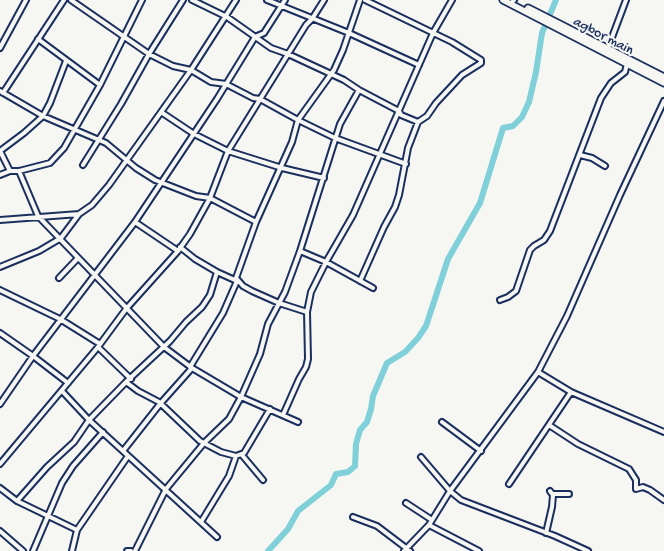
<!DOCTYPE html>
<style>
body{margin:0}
canvas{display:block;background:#f6f6f2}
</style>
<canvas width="664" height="551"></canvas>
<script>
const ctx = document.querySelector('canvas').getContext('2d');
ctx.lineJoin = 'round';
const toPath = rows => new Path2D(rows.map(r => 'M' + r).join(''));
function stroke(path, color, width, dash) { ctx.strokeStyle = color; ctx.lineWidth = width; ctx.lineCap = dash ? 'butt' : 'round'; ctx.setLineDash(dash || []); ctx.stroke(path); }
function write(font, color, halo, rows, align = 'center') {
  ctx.font = font + ' "Gochi Hand",sans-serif'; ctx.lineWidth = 4; ctx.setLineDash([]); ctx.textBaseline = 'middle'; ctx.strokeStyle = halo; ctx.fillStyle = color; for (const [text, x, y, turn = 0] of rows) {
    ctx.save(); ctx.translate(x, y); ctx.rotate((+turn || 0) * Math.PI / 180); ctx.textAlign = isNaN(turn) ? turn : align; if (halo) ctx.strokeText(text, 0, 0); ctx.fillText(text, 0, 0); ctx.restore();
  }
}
stroke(toPath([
 [268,551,288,529,298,511,331,485,336,474,348,472,355,466,356,444,360,430,367,422,371,409,373,396,387,363,405,352,418,338,426,326,448,259,480,203,503,128,513,126,522,117,529,102,536,72,542,33,556,0]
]), '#80d0da', 6);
const minor = toPath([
 [71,0,149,54,173,66,191,70,211,82,226,84,253,98,260,99,298,120,335,138,406,164],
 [192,0,227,17,271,48,288,54,344,80,359,90,399,111,401,115,418,122],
 [267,0,349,33,419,65],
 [513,1,514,0],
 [38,39,100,85],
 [0,48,26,0],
 [608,48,626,0],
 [0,91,43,116,106,143,136,168,155,180,196,196,210,198,256,222],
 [3,93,64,0],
 [161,112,194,134,228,151,282,168,324,178],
 [0,151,24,133,43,116,50,103,66,61],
 [0,151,10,171],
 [580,155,592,158,605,166],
 [83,165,121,104,149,54,183,0],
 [19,171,38,216,164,347,192,368,241,397,298,422],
 [0,175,10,171,19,171,50,163,64,148,100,85,142,0],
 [0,220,79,214],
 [135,222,178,251],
 [180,247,195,259,217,272,237,281],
 [300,251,326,262,373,288],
 [0,267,39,251,61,238,79,214,92,205,109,185,191,70,236,0],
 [59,278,78,258],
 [236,278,243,286,252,291,279,303,307,312],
 [360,281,384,227,395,207,399,195,408,148,418,122,427,116,436,103,462,75,481,63,481,60,452,42,365,0],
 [0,290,60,319,100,344],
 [500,300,508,297,516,291,530,250,534,246,544,240,550,231,601,98,611,83,625,72,627,64],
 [0,333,33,356,68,383],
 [98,347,131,379],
 [190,367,223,313,237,281,236,278,256,222,292,142,298,120,334,70,343,50,360,0],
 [538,372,571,392,664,432],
 [126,382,138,391,159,402,200,441,221,452,236,456,244,453,270,409],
 [62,391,89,420,217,537],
 [0,404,33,356,135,222,217,99,255,37,264,33,285,0],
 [283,415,299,379,306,367,308,359,307,312,311,292,326,262,353,215,433,33,452,0],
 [442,422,481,451],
 [549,425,578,444,629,469,636,480,636,489,643,487,650,490,664,500],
 [123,451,160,404,192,368],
 [242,455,263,480],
 [421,457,450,491,461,500,555,536,588,551],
 [0,464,98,347,126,309,178,251,190,234,210,198,228,151,306,25,312,19,324,0],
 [509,484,571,392],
 [0,488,17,501,77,530],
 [553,494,569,494],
 [17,501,47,467,74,442,89,420,126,382,170,341,186,322,202,307,210,295,217,272],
 [406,503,432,520],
 [353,517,377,526,410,551],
 [201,522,229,476,236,456],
 [429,525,479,551],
 [0,531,23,551],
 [546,533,552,507,553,495,550,491],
 [33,551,62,483,73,466,103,432],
 [72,551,77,530,128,456],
 [127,551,131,551],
 [135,551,166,489,204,443,229,419,241,397,260,354,268,324,285,292,300,251,340,124,359,90],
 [404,551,429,525,450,491,538,372,567,316,620,195,664,101]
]);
const secondary = toPath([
 [503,0,664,83],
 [528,8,664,77]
]);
stroke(minor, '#1b2f5e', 8);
stroke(secondary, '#1b2f5e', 9);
stroke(minor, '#f6f6f2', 4);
stroke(secondary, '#f6f6f2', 5.5);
write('14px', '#1b2f5e', '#f6f6f2', [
 ["agbor main",603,37,28]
]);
</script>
